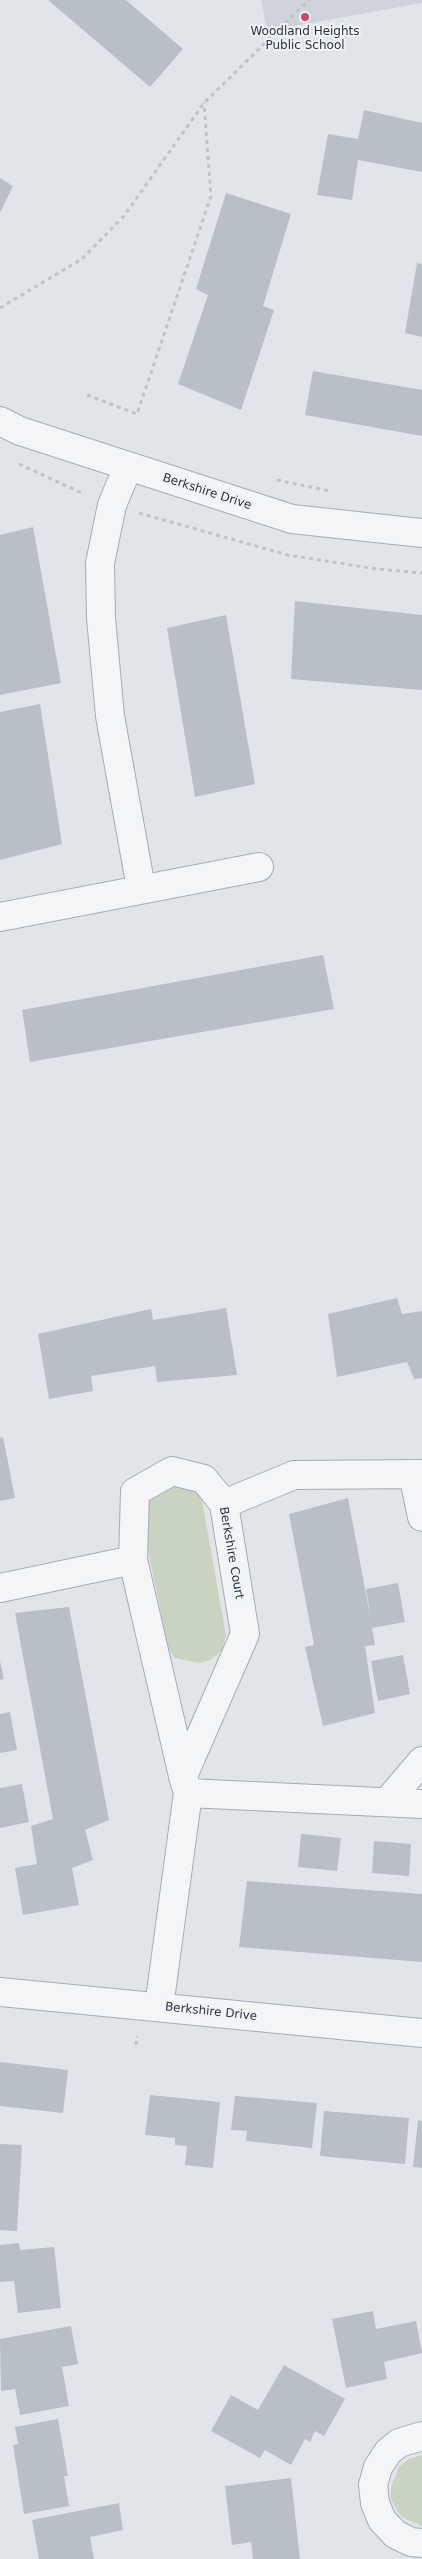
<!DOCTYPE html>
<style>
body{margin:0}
canvas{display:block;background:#e1e5e9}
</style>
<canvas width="422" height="2559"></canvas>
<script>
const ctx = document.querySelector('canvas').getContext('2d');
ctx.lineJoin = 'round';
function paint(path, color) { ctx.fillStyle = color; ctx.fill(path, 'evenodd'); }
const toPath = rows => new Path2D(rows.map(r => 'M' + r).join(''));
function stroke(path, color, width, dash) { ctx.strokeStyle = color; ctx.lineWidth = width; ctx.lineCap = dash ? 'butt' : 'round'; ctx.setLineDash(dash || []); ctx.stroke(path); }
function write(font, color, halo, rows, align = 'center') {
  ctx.font = font + ' "DejaVu Sans",sans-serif'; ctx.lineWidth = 4; ctx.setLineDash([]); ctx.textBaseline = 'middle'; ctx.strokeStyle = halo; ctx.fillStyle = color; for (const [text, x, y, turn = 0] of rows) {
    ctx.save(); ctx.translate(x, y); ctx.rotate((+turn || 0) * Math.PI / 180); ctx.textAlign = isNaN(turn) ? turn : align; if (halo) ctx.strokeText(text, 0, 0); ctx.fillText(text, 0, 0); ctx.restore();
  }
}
paint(toPath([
 [261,0,422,0,422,3,267,31]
]), '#cfd4db');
paint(toPath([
 [173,1484,195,1491,202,1500,226,1636,222,1650,212,1659,200,1663,175,1658,168,1648,143,1525,149,1495],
 [422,2455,422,2526,403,2518,396,2509,391,2499,391,2487,399,2467,409,2459]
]), '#c8d3c2');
paint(toPath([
 [48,0,126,0,183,49,150,87],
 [364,110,422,123,422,172,358,160,352,200,317,195,328,134,358,139],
 [0,178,13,186,0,213],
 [226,193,291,214,263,306,274,310,241,410,178,384,208,295,196,289],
 [417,263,422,264,422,337,405,333],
 [313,371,422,390,422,436,305,415],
 [33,527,61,683,0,695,0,535],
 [295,601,422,615,422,690,291,679],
 [226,615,255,784,195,797,167,628],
 [40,704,62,844,0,860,0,712],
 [323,955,334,1009,30,1062,22,1010],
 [397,1298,402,1314,422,1311,422,1378,414,1379,407,1362,337,1377,328,1314],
 [226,1308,237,1375,157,1382,155,1366,91,1376,93,1391,49,1399,38,1334,151,1309,153,1320],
 [3,1437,15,1498,0,1501,0,1438],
 [348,1498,372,1626,366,1589,398,1583,405,1622,372,1628,375,1645,365,1646,375,1713,323,1726,305,1647,314,1645,289,1514],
 [69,1607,109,1820,85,1830,93,1860,72,1868,79,1905,23,1915,15,1868,37,1864,31,1826,53,1819,15,1613],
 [403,1655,410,1694,378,1701,371,1661],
 [0,1661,4,1679,0,1680],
 [10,1712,17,1750,0,1753,0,1714],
 [22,1784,29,1822,0,1828,0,1788],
 [301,1834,341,1838,337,1871,298,1867],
 [374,1841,411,1844,409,1876,372,1873],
 [247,1881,422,1894,422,1962,239,1947],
 [0,2062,68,2070,63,2113,0,2106],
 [150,2095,220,2102,213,2168,185,2165,187,2146,175,2145,175,2138,145,2135],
 [235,2096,317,2103,312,2148,246,2141,247,2131,231,2130],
 [324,2111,409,2118,405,2164,320,2156],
 [418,2120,422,2121,422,2168,413,2167],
 [0,2144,22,2145,17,2231,0,2230],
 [19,2243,20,2250,54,2247,61,2308,18,2313,14,2281,0,2282,0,2245],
 [373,2311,376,2329,416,2321,422,2353,384,2362,387,2379,346,2388,332,2319],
 [71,2326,78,2364,62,2367,69,2406,20,2415,15,2389,1,2391,0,2339],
 [284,2365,345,2399,324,2436,315,2431,310,2442,305,2439,291,2465,265,2450,260,2458,211,2431,231,2395,258,2410],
 [58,2419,68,2476,64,2476,69,2506,24,2514,13,2445,18,2444,15,2427],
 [291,2478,300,2559,253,2559,251,2542,232,2545,225,2486],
 [119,2503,123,2530,90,2537,94,2559,39,2559,32,2520]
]), '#b8bfc6');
const minor = toPath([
 [0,421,20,431,292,519,422,533],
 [128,467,112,505,100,563,101,618,110,716,141,888],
 [0,917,259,867],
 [413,1474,422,1517],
 [224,1504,294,1475,422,1474],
 [0,1588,133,1560],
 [188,1793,422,1804],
 [387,1802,422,1761],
 [0,1992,422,2033],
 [159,2007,188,1793,183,1776,133,1560,135,1492,172,1471,204,1479,224,1504,245,1634,183,1776],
 [422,2436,399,2443,388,2452,378,2467,373,2485,375,2503,382,2520,395,2534,411,2542,422,2543]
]);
stroke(minor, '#a6acb3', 30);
stroke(toPath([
 [0,308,82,259,124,216,204,103,309,0],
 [87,395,137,414,211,196,204,103],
 [19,464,84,494],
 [277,480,330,491],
 [139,513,288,555,377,569,422,573],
 [136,2045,137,2036]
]), '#bec3c7', 3, [4, 4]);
stroke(minor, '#f3f5f7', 28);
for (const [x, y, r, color] of [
 [305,17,5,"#cb486c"]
]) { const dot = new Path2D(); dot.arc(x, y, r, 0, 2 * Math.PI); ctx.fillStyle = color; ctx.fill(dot); stroke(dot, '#f0f4f7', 2); }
write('12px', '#293440', '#f0f4f7', [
 ["Woodland Heights",305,32],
 ["Public School",305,46]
]);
write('12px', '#293440', '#f0f4f7', [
 ["Berkshire Drive",207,492,18],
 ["Berkshire Court",231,1553,80],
 ["Berkshire Drive",211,2012,6]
]);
</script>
